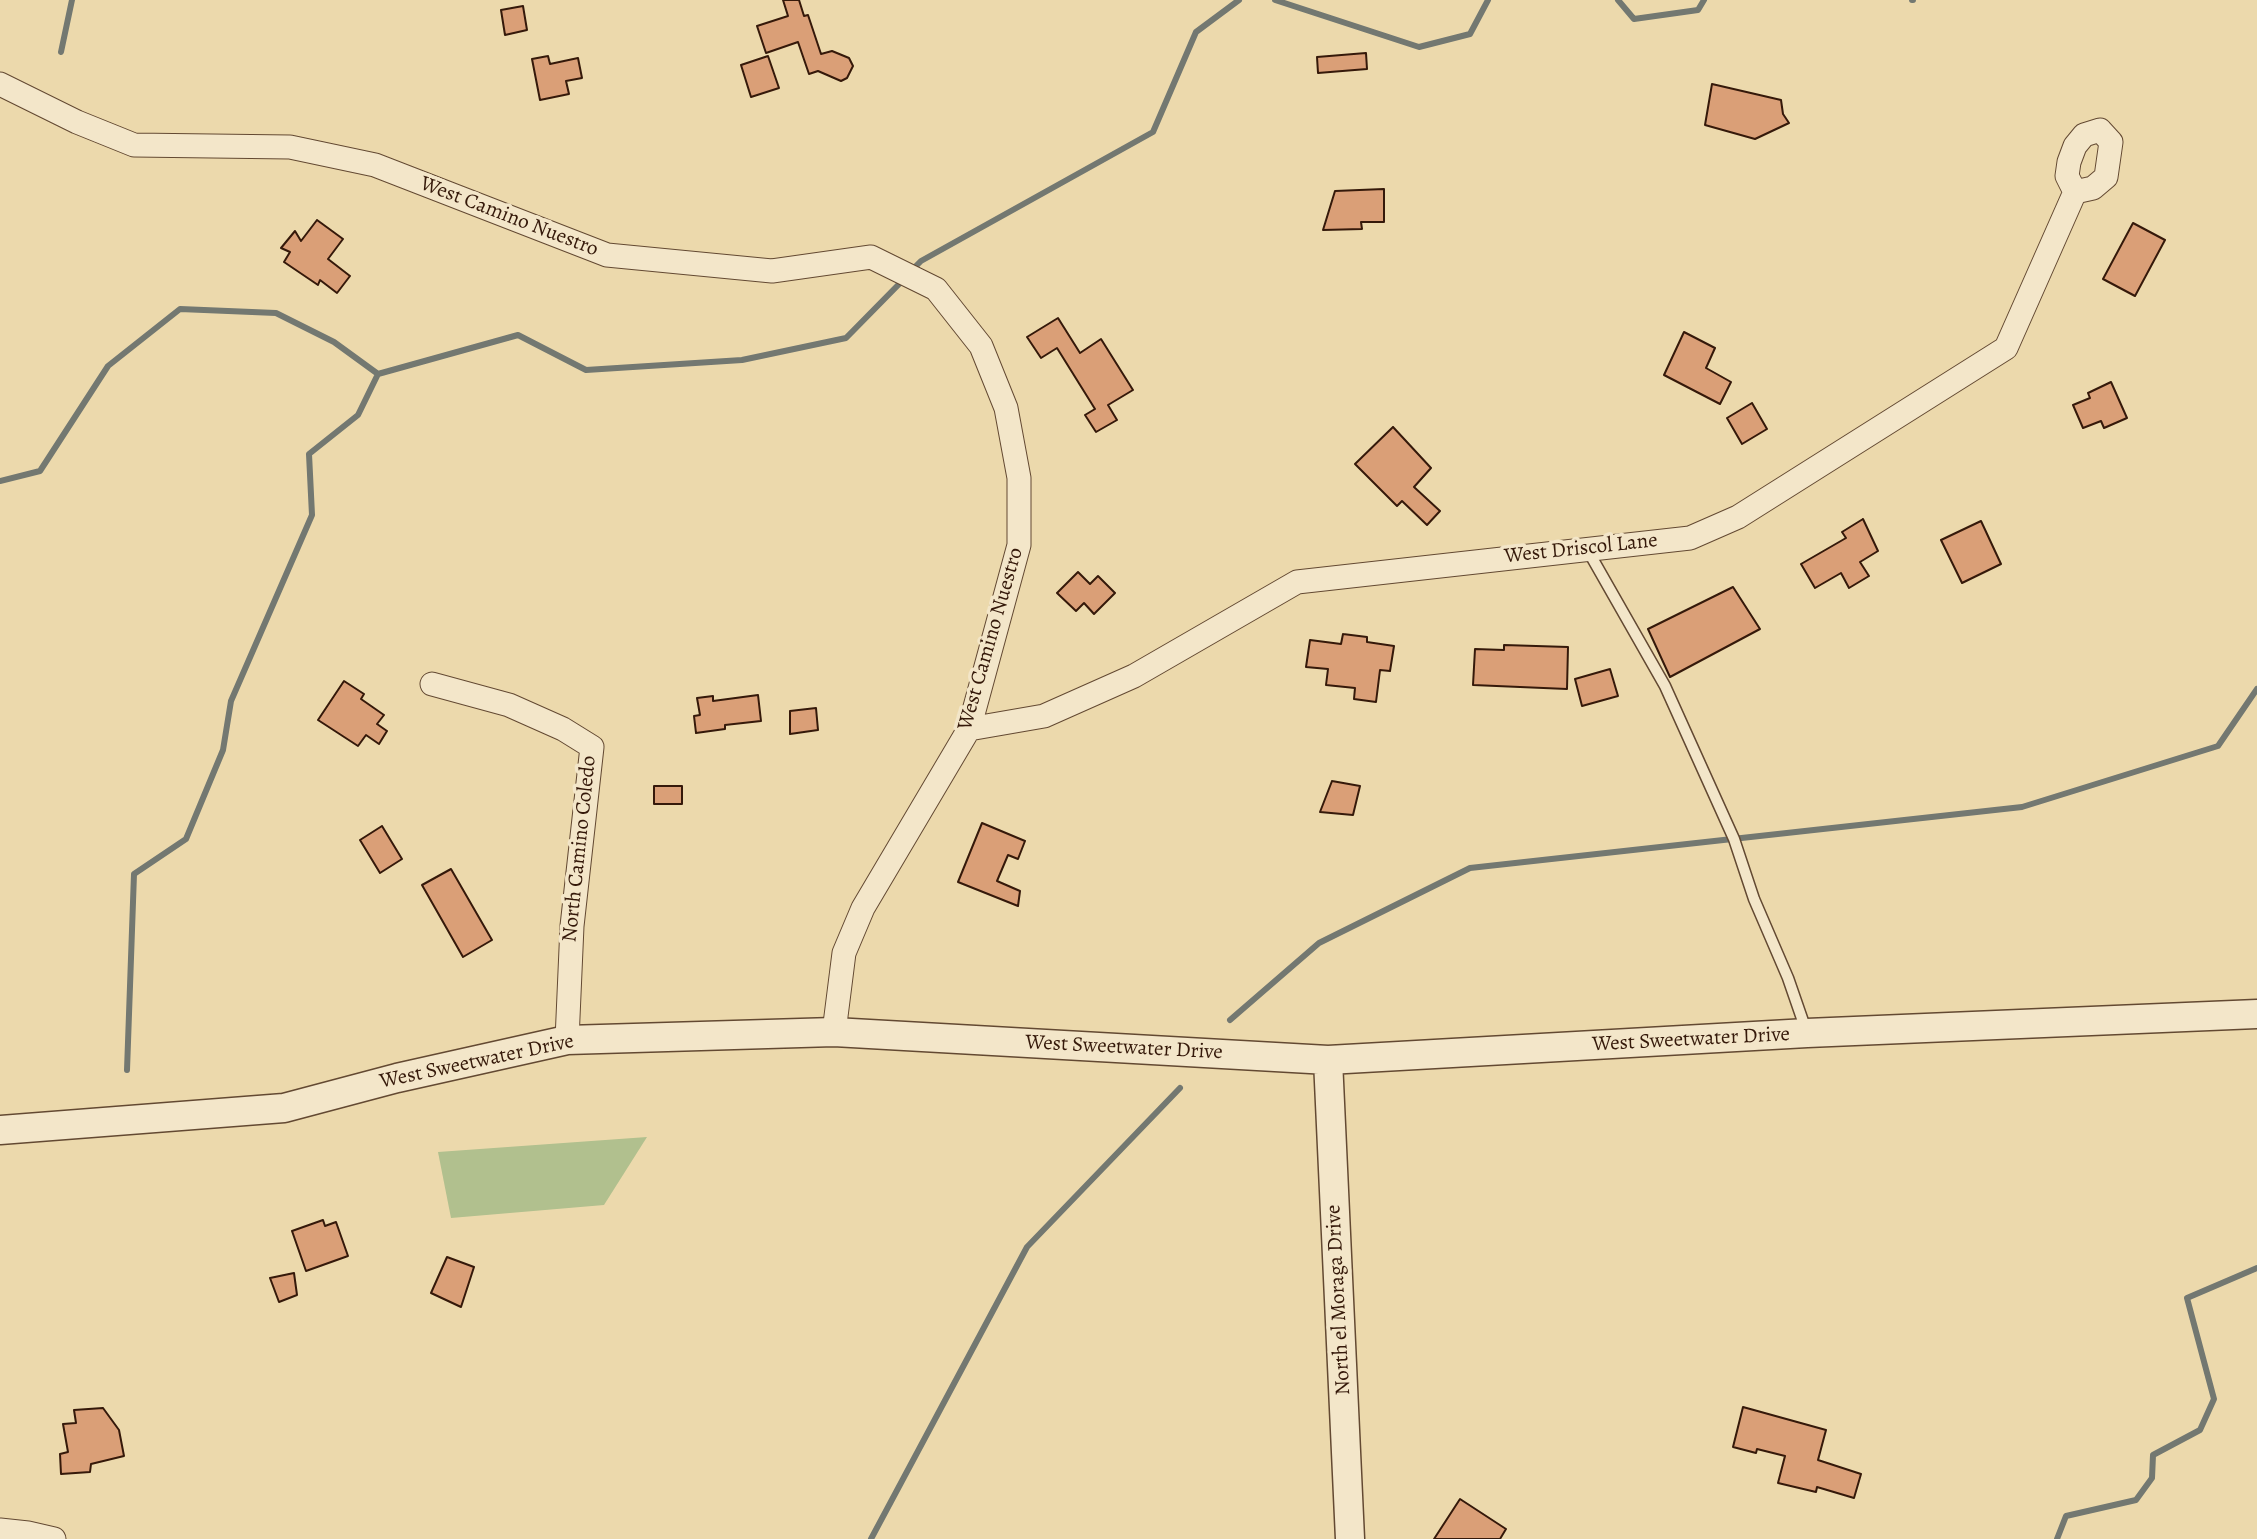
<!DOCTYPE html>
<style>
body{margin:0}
canvas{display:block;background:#ecd9ac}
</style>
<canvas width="2257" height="1539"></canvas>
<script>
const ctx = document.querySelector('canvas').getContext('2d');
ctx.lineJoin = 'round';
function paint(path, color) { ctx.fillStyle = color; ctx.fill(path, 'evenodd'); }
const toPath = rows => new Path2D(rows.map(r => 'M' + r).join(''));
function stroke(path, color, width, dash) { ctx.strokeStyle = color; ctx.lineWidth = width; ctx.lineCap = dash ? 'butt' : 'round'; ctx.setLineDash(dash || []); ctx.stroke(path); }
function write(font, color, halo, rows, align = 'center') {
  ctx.font = font + ' Alegreya,serif'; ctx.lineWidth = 7; ctx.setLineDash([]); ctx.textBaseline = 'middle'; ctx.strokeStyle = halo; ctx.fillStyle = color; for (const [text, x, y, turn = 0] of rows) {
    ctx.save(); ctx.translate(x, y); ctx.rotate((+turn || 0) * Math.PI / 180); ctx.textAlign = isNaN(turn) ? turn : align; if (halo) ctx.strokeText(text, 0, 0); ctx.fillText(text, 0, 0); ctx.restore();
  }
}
paint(toPath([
 [647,1137,604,1205,451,1218,438,1152]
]), '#b1c08e');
stroke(toPath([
 [1275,0,1419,47,1470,34,1488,0],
 [1618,0,1634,19,1698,10,1704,0],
 [1912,0,1913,0],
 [61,52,72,0],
 [912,270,921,261,1153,132,1196,32,1239,0],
 [0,481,40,471,108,366,180,309,276,313,334,342,378,374],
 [1230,1020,1319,943,1470,868,2022,807,2218,746,2257,689],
 [127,1070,134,874,186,839,223,750,231,701,312,515,309,454,358,415,378,374,518,335,586,370,742,360,846,338,905,278],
 [871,1539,1027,1247,1180,1088],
 [2057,1539,2066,1516,2136,1500,2152,1478,2153,1455,2200,1430,2214,1399,2187,1298,2257,1268]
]), '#737871', 6);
const building = toPath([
 [783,0,799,0,804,16,808,15,821,54,832,51,849,58,853,66,847,78,841,81,818,71,809,74,798,42,766,53,757,26,788,16,783,0],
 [523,6,527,30,505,35,501,10,523,6],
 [1366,53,1367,69,1318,73,1317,57,1366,53],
 [548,56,550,64,578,58,582,78,566,81,569,94,540,100,532,59,548,56],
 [768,56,779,88,751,97,741,65,768,56],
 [1712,84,1781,100,1783,114,1789,123,1755,139,1705,125,1712,84],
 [1384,189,1384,222,1361,222,1362,229,1323,230,1335,191,1384,189],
 [317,220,343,239,328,259,350,276,337,293,320,280,318,285,284,262,290,252,281,248,295,231,301,241,317,220],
 [2133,223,2165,240,2135,296,2103,279,2133,223],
 [1058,318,1080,353,1101,339,1133,390,1108,405,1117,420,1096,432,1085,415,1095,409,1057,348,1041,358,1027,337,1058,318],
 [1684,332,1715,348,1706,368,1731,382,1720,404,1664,375,1684,332],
 [2111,382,2127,418,2104,428,2101,421,2083,428,2073,405,2090,398,2088,393,2111,382],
 [1752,403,1767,429,1742,444,1727,418,1752,403],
 [1393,427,1431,468,1414,487,1440,511,1427,525,1402,501,1397,506,1355,464,1393,427],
 [1863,519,1878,551,1860,562,1869,576,1849,588,1841,573,1815,588,1801,564,1846,538,1842,532,1863,519],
 [1981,521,2001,564,1962,583,1941,540,1981,521],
 [1078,572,1090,584,1098,576,1115,593,1094,614,1084,603,1076,611,1057,593,1078,572],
 [1733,587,1760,629,1670,677,1648,629,1733,587],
 [1343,634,1367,637,1367,642,1394,646,1390,671,1380,670,1376,702,1354,699,1355,688,1326,685,1328,669,1306,667,1310,640,1341,644,1343,634],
 [1504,645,1568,647,1567,689,1473,685,1475,649,1504,650,1504,645],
 [1610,669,1618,696,1582,706,1575,679,1610,669],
 [344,681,364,694,361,699,384,715,377,724,387,731,379,744,366,735,358,746,318,720,344,681],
 [758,695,761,721,725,725,725,729,696,733,694,716,700,715,697,698,713,696,713,701,758,695],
 [816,708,818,730,790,734,790,711,816,708],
 [1332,781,1360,786,1353,815,1320,812,1332,781],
 [654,786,682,786,682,804,654,804,654,786],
 [982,823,1025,841,1018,859,1008,855,997,881,1020,891,1018,906,958,882,982,823],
 [382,826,402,859,380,873,360,840,382,826],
 [451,869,492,940,463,957,422,885,451,869],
 [323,1220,325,1226,336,1222,348,1256,306,1271,292,1231,323,1220],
 [447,1257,474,1267,461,1307,431,1293,447,1257],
 [294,1273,297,1295,279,1302,270,1278,294,1273],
 [1743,1407,1826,1430,1818,1460,1861,1474,1854,1498,1817,1487,1816,1492,1778,1483,1785,1456,1757,1449,1756,1453,1733,1447,1743,1407],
 [103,1408,119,1430,124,1456,91,1464,90,1472,61,1474,60,1454,68,1452,63,1424,76,1423,74,1410,103,1408],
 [1460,1499,1506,1529,1500,1539,1434,1539,1460,1499]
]);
paint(building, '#da9f77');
stroke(building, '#35190a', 2);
const service = toPath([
 [1587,549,1665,686,1734,839,1754,899,1788,978,1806,1030]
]);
const minor = toPath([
 [0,84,77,122,134,145,290,147,375,165,607,255,772,271,871,257,936,289,981,346,1006,408,1019,478,1019,545,969,729,863,908,844,953,834,1032],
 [2100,130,2111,142,2106,177,2093,188,2075,192,2067,176,2069,162,2075,146,2084,135,2100,130],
 [432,684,509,705,563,729,592,747,572,926,567,1040],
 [969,729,1044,716,1134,676,1297,582,1690,538,1738,517,2006,348,2075,192],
 [0,1530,28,1533,54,1539]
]);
const tertiary = toPath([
 [1328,1060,1350,1539],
 [0,1130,284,1108,397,1078,567,1040,834,1032,1328,1060,1807,1033,2257,1014]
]);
stroke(service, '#634932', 13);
stroke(minor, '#634932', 25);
stroke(tertiary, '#634932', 31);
stroke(service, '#f3e6c9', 10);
stroke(minor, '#f3e6c9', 23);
stroke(tertiary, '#f3e6c9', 28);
write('21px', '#35190a', '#f3e6c9', [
 ["West Camino Nuestro",509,217,21],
 ["West Driscol Lane",1581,549,-6],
 ["West Camino Nuestro",991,639,-74],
 ["North Camino Coledo",580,849,-84],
 ["West Sweetwater Drive",1691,1040,-3],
 ["West Sweetwater Drive",1124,1048,3],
 ["West Sweetwater Drive",477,1062,-12],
 ["North el Moraga Drive",1339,1300,-93]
]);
</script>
